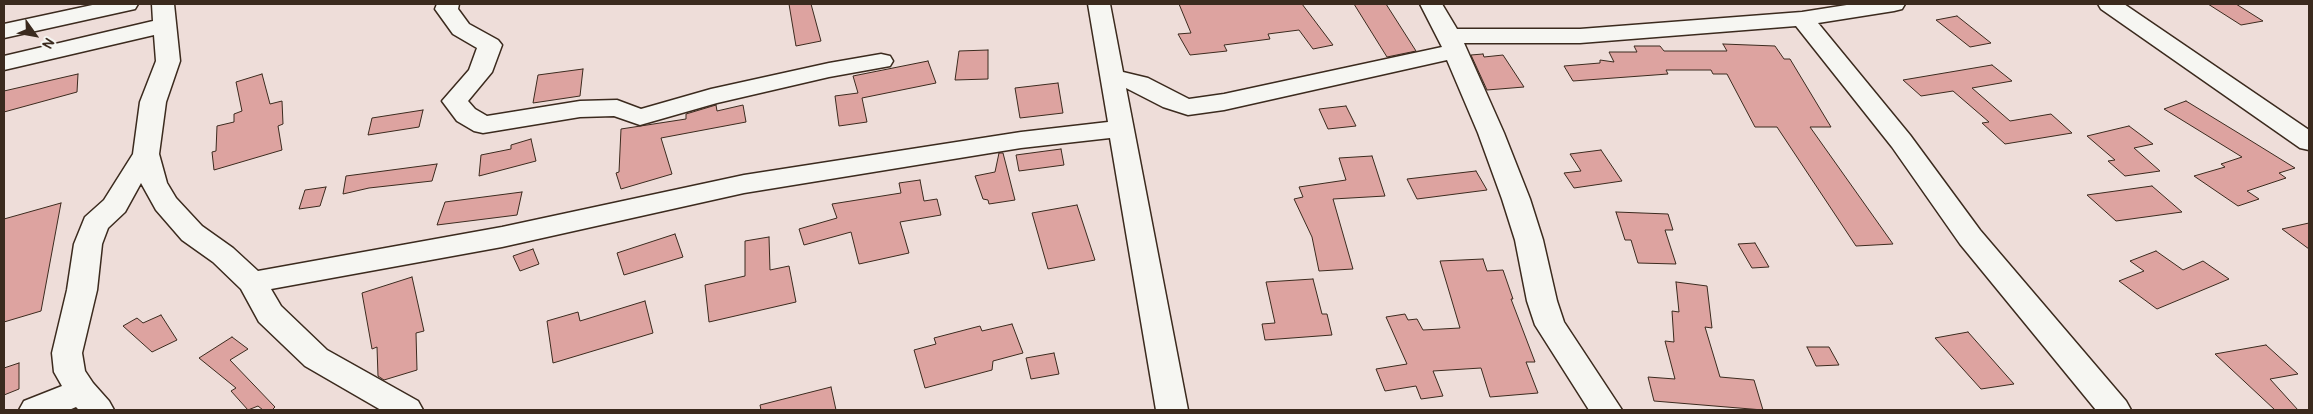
<!DOCTYPE html>
<style>
body{margin:0}
#map{position:relative;width:2313px;height:414px;overflow:hidden;background:#eeddd9;font-family:Pangolin,sans-serif}
canvas{display:block}
.frame{position:absolute;inset:0;border:5px solid #3b2a1e;pointer-events:none}
.north{position:absolute;left:10px;top:10px;width:50px;height:50px;-webkit-text-stroke:4px #f6f6f2;paint-order:stroke;rotate:122deg;font-size:14px;font-weight:700;line-height:20px;text-align:center;color:#3b2a1e}
.north::after{content:'';display:block;margin:auto;width:18px;height:22px;background:#3b2a1e;clip-path:polygon(50% 0,100% 100%,50% 72%,0 100%)}
</style>
<div id="map">
<canvas width="2313" height="414"></canvas>
<div class="frame"></div>
<div class="north">N</div>
</div>
<script>
const ctx = document.querySelector('canvas').getContext('2d');
ctx.lineJoin = 'round';
function paint(path, color) { ctx.fillStyle = color; ctx.fill(path, 'evenodd'); }
const toPath = rows => new Path2D(rows.map(r => 'M' + r).join(''));
function stroke(path, color, width, dash) { ctx.strokeStyle = color; ctx.lineWidth = width; ctx.lineCap = dash ? 'butt' : 'round'; ctx.setLineDash(dash || []); ctx.stroke(path); }
const building = toPath([
 [789,4,811,4,821,41,796,46,789,4],
 [1179,4,1302,4,1333,45,1313,49,1299,30,1268,34,1270,39,1224,45,1227,51,1190,55,1178,34,1191,33,1179,4],
 [1354,4,1386,4,1416,51,1387,57,1354,4],
 [2208,4,2236,4,2263,21,2241,25,2208,4],
 [1957,16,1991,43,1970,47,1936,20,1957,16],
 [1723,44,1775,46,1784,59,1790,59,1831,127,1810,127,1893,244,1856,246,1777,127,1755,127,1727,74,1713,74,1711,70,1666,70,1668,74,1573,81,1564,66,1600,63,1600,60,1614,62,1609,52,1637,52,1634,46,1660,46,1664,51,1727,51,1723,44],
 [988,50,988,79,955,80,959,51,988,50],
 [1483,54,1484,57,1503,55,1524,87,1487,90,1471,55,1483,54],
 [928,61,936,83,862,98,867,122,839,126,835,96,858,93,853,76,928,61],
 [1992,65,2012,81,1972,88,2010,121,2051,114,2072,133,2005,144,1982,123,1989,122,1953,91,1921,96,1903,80,1992,65],
 [583,69,580,96,533,103,538,75,583,69],
 [78,74,77,92,4,112,4,91,78,74],
 [262,74,270,104,282,101,283,124,278,126,282,150,214,170,212,152,216,151,217,126,234,122,234,114,242,111,236,82,262,74],
 [1058,83,1063,113,1020,118,1015,88,1058,83],
 [2186,101,2240,134,2295,168,2279,173,2286,178,2247,191,2259,199,2238,206,2194,176,2225,167,2221,164,2242,157,2164,109,2186,101],
 [716,105,717,111,743,105,746,122,661,138,672,174,621,189,616,173,619,172,621,129,686,119,686,114,716,105],
 [1346,106,1356,126,1328,129,1319,109,1346,106],
 [423,110,419,127,368,135,372,118,423,110],
 [2129,126,2153,144,2134,148,2160,171,2125,176,2108,161,2115,160,2087,136,2129,126],
 [531,139,536,161,479,176,481,155,511,149,511,145,531,139],
 [1061,149,1064,165,1019,171,1016,155,1061,149],
 [1601,150,1622,181,1574,188,1564,173,1581,171,1570,154,1601,150],
 [999,153,1003,153,1015,200,989,204,988,200,983,199,975,176,995,172,999,153],
 [1372,156,1385,196,1333,199,1353,269,1319,271,1312,237,1294,199,1303,197,1299,187,1346,180,1339,158,1372,156],
 [437,164,432,181,369,188,343,194,346,176,437,164],
 [1476,171,1487,190,1417,199,1407,179,1476,171],
 [920,180,924,201,937,199,941,215,900,222,909,253,859,264,851,232,804,245,799,229,837,218,832,204,901,193,899,183,920,180],
 [2152,186,2182,212,2116,221,2087,195,2152,186],
 [326,187,320,206,299,209,305,190,326,187],
 [522,192,517,215,437,225,445,202,522,192],
 [61,203,41,311,4,322,4,219,61,203],
 [1077,205,1095,260,1048,269,1032,213,1077,205],
 [1616,212,1668,214,1673,230,1665,230,1676,264,1638,263,1631,240,1625,240,1616,212],
 [2309,223,2309,249,2282,229,2309,223],
 [675,234,683,257,624,275,617,253,675,234],
 [769,237,770,270,789,266,796,302,709,322,705,285,745,276,745,241,769,237],
 [1755,243,1769,267,1752,268,1738,244,1755,243],
 [533,249,539,264,520,271,513,256,533,249],
 [2156,251,2183,270,2203,261,2229,279,2157,309,2119,281,2144,271,2130,261,2156,251],
 [1483,259,1487,271,1503,270,1513,299,1511,299,1535,362,1526,362,1538,393,1490,397,1481,368,1433,371,1443,396,1421,399,1416,386,1385,391,1376,369,1407,364,1386,317,1405,314,1408,320,1417,319,1423,330,1460,328,1440,261,1483,259],
 [412,277,424,331,416,333,417,370,384,380,378,376,377,347,372,349,362,293,412,277],
 [1313,279,1322,314,1327,314,1332,335,1265,340,1262,324,1275,323,1266,282,1313,279],
 [1676,282,1707,286,1712,328,1705,327,1720,377,1754,380,1763,410,1654,401,1648,377,1675,379,1665,341,1674,342,1672,311,1679,312,1676,282],
 [645,301,653,333,553,363,547,321,578,312,580,321,645,301],
 [161,315,177,340,152,352,123,326,137,318,143,323,161,315],
 [1012,324,1023,353,993,361,992,370,925,388,914,350,936,344,934,338,980,326,982,331,1012,324],
 [1968,332,2014,384,1981,389,1935,338,1968,332],
 [232,337,248,349,230,360,275,407,272,410,263,410,258,406,248,410,231,391,236,388,199,358,232,337],
 [2266,345,2298,374,2270,379,2298,410,2275,410,2215,354,2266,345],
 [1807,347,1829,347,1839,365,1816,366,1807,347],
 [1054,353,1059,374,1031,379,1026,358,1054,353],
 [19,363,19,389,4,395,4,368,19,363],
 [831,387,836,410,761,410,760,405,831,387]
]);
paint(building, '#dda3a0');
stroke(building, '#3b2a1e', 1);
const minor = toPath([
 [97,4,138,4,135,9,4,38,4,24,97,4],
 [152,4,174,4,180,61,166,102,159,154,167,183,176,198,202,226,233,248,258,271,502,227,744,175,1021,132,1108,122,1088,4,1110,4,1123,72,1148,78,1189,99,1224,94,1442,47,1420,4,1442,4,1457,29,1580,29,1802,12,1853,4,1905,4,1902,9,1894,11,1818,23,1910,135,1980,230,2126,401,2131,410,2096,410,1960,244,1892,147,1796,26,1580,43,1464,43,1504,133,1530,199,1543,240,1557,301,1564,322,1622,410,1589,410,1535,325,1527,301,1515,240,1502,199,1478,133,1447,60,1224,110,1188,115,1163,107,1126,88,1188,410,1156,410,1110,138,1021,148,744,193,502,247,271,289,281,306,327,350,418,401,423,410,381,410,305,366,259,322,241,289,213,262,182,240,156,210,141,183,125,212,108,228,102,244,97,290,82,353,85,371,93,383,109,401,114,410,79,410,76,407,69,410,19,410,24,401,62,386,54,372,52,353,67,290,74,244,85,217,104,200,133,154,140,102,156,61,154,35,4,70,4,56,153,21,152,4],
 [437,4,459,4,458,9,469,24,498,40,502,45,492,72,468,101,475,109,487,116,580,101,617,100,641,109,711,89,829,63,881,54,890,56,893,61,890,66,829,77,717,103,640,125,614,116,580,117,483,133,474,131,457,121,442,101,469,70,477,48,453,34,435,9,437,4],
 [2098,4,2124,4,2309,130,2309,150,2300,148,2101,9,2098,4]
]);
stroke(minor, '#3b2a1e', 3);
paint(minor, '#f6f6f2');
</script>
